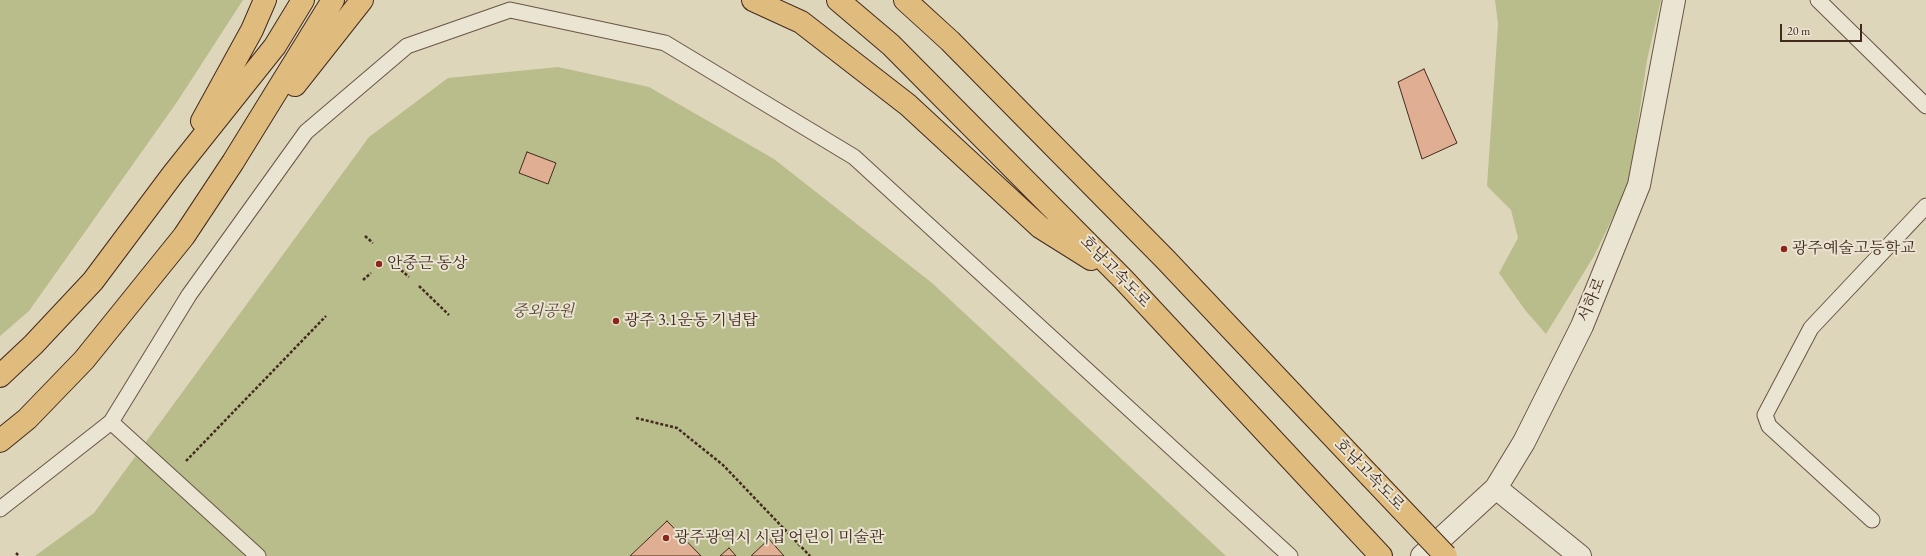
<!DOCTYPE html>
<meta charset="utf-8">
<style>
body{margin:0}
#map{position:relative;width:1926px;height:556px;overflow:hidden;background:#ded6ba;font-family:"EB Garamond",serif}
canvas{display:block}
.scale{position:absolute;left:1780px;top:24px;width:82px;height:18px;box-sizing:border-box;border:2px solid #432a1e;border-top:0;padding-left:5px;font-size:12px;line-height:14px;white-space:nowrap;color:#432a1e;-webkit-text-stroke:3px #eae4d2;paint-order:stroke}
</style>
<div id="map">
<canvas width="1926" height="556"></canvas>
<div class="scale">20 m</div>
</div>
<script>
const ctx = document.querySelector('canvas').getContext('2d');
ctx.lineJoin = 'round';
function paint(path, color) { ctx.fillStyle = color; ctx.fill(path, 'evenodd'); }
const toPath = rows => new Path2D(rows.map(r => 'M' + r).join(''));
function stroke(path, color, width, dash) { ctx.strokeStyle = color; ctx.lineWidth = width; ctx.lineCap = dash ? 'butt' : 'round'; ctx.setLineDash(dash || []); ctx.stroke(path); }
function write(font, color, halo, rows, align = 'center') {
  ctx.font = font + ' "EB Garamond","Noto Serif KR",serif'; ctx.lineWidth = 4; ctx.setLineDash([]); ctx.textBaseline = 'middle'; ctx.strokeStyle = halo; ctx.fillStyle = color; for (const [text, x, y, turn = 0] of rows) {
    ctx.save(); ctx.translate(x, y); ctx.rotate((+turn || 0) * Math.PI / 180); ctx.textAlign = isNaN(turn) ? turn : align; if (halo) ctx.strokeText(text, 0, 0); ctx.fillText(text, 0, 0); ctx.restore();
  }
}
paint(toPath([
 [0,0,243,0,177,102,29,311,0,336],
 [1495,0,1661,0,1647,60,1629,184,1594,256,1546,334,1525,310,1499,273,1518,238,1511,210,1487,186,1498,24],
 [558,67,649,87,774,159,932,283,1226,556,35,556,94,513,369,137,448,78]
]), '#b9bc8b');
const building = toPath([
 [1424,69,1457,143,1422,159,1398,82,1424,69],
 [527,152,556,163,548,184,519,173,527,152],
 [667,521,701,556,630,556,667,521],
 [769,539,784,556,751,556,769,539],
 [729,548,736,556,720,556,729,548]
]);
paint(building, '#e0ae92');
stroke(building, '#432a1e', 1);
const lane = toPath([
 [1818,0,1926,106],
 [111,422,189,295,306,132,407,46,510,10,665,43,854,157,1290,556],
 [0,509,111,422,258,556],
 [1872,520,1769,426,1765,415,1811,328,1926,206]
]);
const street = toPath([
 [1496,488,1580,556],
 [1422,556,1496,488,1524,442,1582,326,1639,185,1674,0]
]);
const highway = toPath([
 [753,0,801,22,908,105,1040,227,1091,259],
 [838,0,891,45,1123,279,1381,556],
 [905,0,950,41,1166,260,1370,476],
 [295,85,362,0],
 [202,121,252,30,265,0],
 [0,376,33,345,93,281,173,174,275,46,303,0],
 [0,441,27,419,84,360,184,236,233,162,333,0]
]);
stroke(lane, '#6a5545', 17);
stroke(street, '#6a5545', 24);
stroke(highway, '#432a1e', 24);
stroke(toPath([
 [365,236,373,243],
 [401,270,409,277],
 [363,280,371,273],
 [419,286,449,315],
 [636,418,677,428,723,465,810,556],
 [186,461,326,316],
 [16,553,19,556]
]), '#432a1e', 2.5, [3, 2]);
stroke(lane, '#eae4d2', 15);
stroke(street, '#eae4d2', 22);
stroke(highway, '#dfbb7d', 22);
const highwayBridge = toPath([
 [1370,476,1446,556]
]);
stroke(highwayBridge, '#432a1e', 24, []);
stroke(highwayBridge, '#dfbb7d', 22);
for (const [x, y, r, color] of [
 [1784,249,4,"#8f2418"],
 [379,264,4,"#8f2418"],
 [616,321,4,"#8f2418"],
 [666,538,4,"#8f2418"]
]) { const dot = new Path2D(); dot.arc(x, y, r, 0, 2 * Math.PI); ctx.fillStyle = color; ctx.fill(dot); stroke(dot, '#eae4d2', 1.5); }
write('16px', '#432a1e', '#eae4d2', [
 ["광주예술고등학교",1792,249],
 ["안중근 동상",387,264],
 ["광주 3.1운동 기념탑",624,321],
 ["광주광역시 시립 어린이 미술관",674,538]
], 'left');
write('16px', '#432a1e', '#eae4d2', [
 ["호남고속도로",1115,272,46],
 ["서하로",1592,300,-68],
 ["호남고속도로",1369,475,46]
]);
write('italic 16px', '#5b4734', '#eae4d2', [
 ["중외공원",543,312]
]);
</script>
